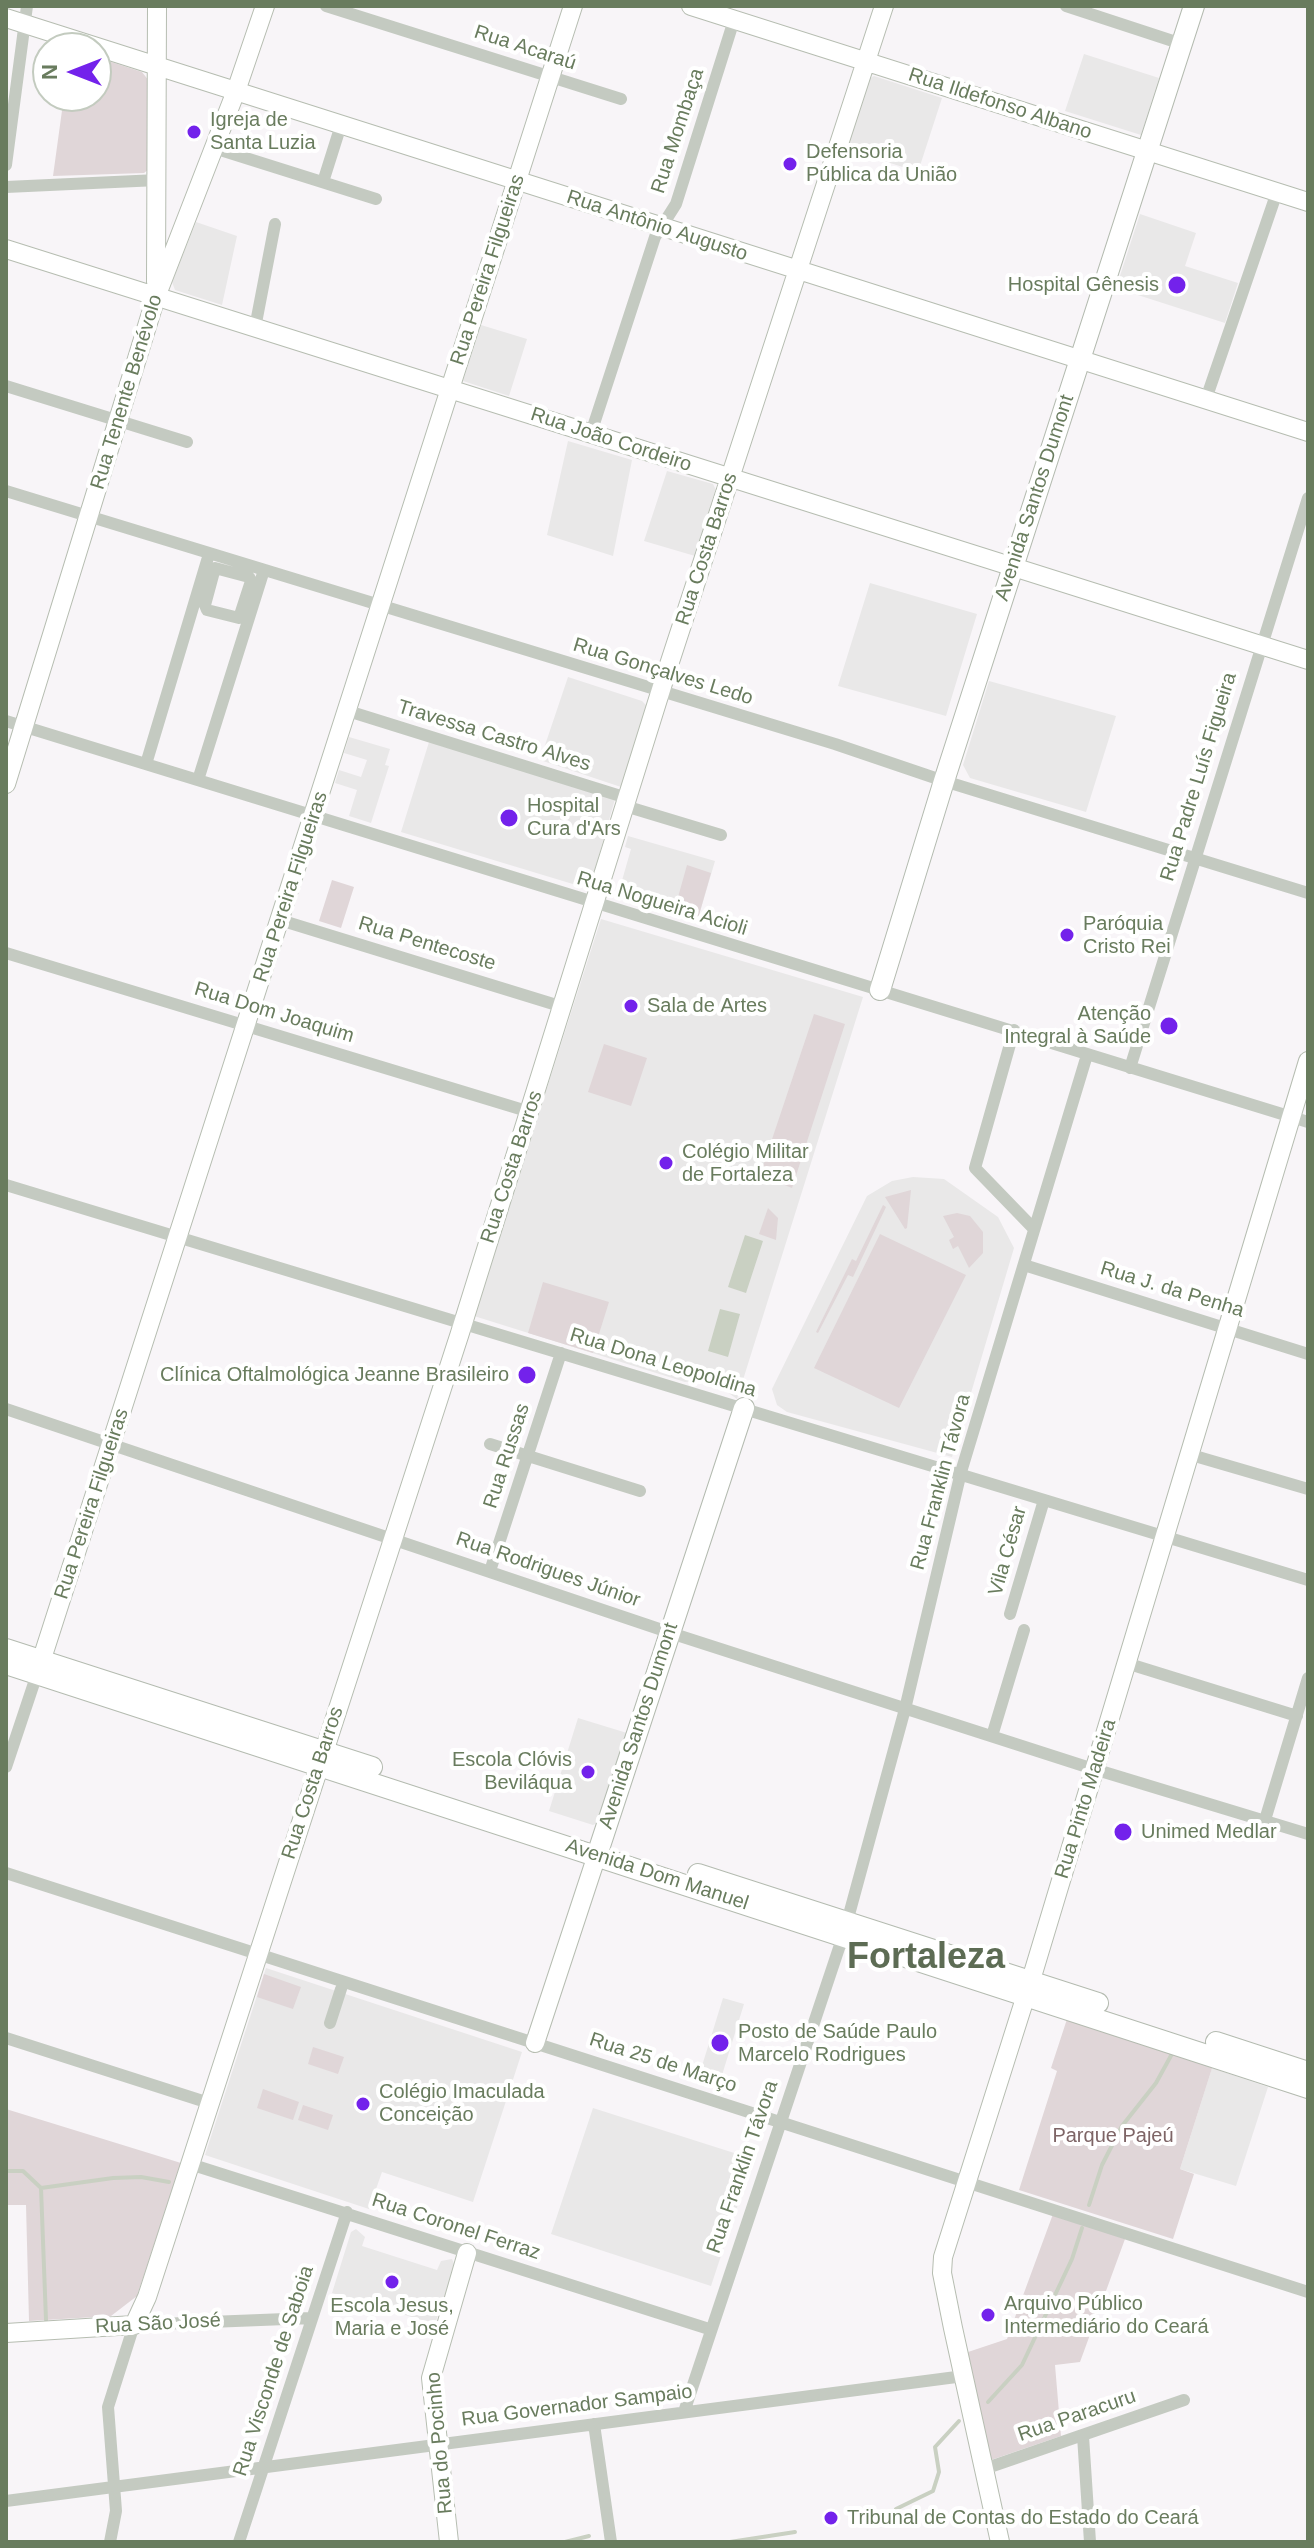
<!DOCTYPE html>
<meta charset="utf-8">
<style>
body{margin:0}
#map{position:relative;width:1314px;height:2548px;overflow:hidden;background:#f8f5f8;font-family:Arial,sans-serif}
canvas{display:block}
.frame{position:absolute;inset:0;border:8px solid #697c5e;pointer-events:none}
.north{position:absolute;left:32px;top:32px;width:80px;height:80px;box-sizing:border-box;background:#fff;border:2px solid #c3cbbf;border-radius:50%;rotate:270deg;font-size:22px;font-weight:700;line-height:32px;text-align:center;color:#697c5e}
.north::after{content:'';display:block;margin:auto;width:28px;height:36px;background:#7322eb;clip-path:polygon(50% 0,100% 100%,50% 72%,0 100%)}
</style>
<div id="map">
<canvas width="1314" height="2548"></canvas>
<div class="frame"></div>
<div class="north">N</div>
</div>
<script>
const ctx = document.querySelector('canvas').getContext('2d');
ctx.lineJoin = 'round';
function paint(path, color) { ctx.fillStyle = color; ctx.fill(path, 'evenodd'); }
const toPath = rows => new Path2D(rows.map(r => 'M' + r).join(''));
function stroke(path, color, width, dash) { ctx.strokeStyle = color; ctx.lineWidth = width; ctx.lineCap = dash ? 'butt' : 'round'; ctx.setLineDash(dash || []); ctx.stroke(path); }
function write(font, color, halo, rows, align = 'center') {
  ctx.font = font + ' Arial,sans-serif'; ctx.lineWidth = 8; ctx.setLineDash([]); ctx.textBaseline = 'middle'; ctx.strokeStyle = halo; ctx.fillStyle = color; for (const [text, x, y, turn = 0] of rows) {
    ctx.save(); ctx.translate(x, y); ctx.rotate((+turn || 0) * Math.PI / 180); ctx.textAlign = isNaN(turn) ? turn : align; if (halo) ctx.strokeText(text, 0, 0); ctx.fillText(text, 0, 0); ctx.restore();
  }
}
paint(toPath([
 [1084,54,1159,78,1141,135,1065,111],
 [874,76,942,98,918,172,847,149,870,78],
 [1140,214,1196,233,1185,266,1238,283,1225,323,1116,288],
 [196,222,237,236,222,305,175,290,172,282],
 [481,325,527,339,509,396,463,381],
 [568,441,632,460,613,556,547,535],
 [667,471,713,484,716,490,695,556,644,541],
 [870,583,977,614,946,716,838,686],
 [568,677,642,701,648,707,621,787,540,760],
 [989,681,1116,716,1086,812,970,778,963,765],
 [349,737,390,749,385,765,389,766,371,823,349,816,357,790,335,783,339,770,361,777,367,760,344,753],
 [429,742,615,799,590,887,586,888,401,832],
 [628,836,715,861,697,922,629,902,630,894,619,891,631,849,625,847],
 [601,919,863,997,737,1399,723,1389,695,1381,685,1382,474,1316],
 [913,1177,944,1179,998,1217,1014,1248,952,1457,787,1412,777,1405,772,1389,867,1196,892,1181],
 [578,1718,627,1733,597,1823,593,1825,549,1811],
 [266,1968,522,2052,473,2202,382,2172,369,2209,205,2155],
 [723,1998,744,2004,718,2088,697,2082],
 [1212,2068,1268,2087,1236,2186,1180,2169],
 [593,2108,753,2159,711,2286,551,2234],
 [356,2229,365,2237,362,2246,437,2270,441,2261,452,2259,455,2266,435,2324,332,2293,351,2232]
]), '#e9e8e8');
paint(toPath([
 [96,57,142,72,149,81,149,169,144,173,53,176,64,96,96,96],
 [687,865,711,873,697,922,673,915],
 [332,880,354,887,341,928,319,921],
 [814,1014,845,1024,792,1188,760,1175],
 [604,1044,647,1058,631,1106,588,1092],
 [911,1190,907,1228,905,1229,885,1197],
 [883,1205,886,1207,853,1277,848,1275,818,1333,816,1332,852,1259,856,1261],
 [768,1208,778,1218,776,1240,759,1234],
 [957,1213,970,1216,983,1232,983,1253,969,1268,958,1246,953,1249,949,1240,954,1237,943,1216],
 [880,1234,966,1275,899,1408,814,1368],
 [543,1282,609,1302,593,1353,528,1333],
 [264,1974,301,1987,293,2009,257,1997],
 [1068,2016,1214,2062,1180,2169,1194,2174,1173,2239,1019,2190,1057,2071,1051,2068],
 [313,2047,344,2057,338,2074,308,2064],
 [263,2089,299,2102,293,2120,257,2108],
 [303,2105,333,2115,328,2130,298,2120],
 [6,2109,181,2163,137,2296,111,2316,29,2321,26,2205,6,2205],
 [1053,2214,1125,2239,1080,2362,1055,2365,1061,2436,991,2460,968,2352,1007,2339]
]), '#e0d6d8');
paint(toPath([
 [745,1235,763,1241,746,1293,728,1287],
 [720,1309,740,1314,728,1357,708,1351]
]), '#c9d0c2');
stroke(toPath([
 [6,2171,23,2171,41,2188,46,2320],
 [41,2188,113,2178,141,2177,169,2182],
 [1089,2205,1102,2165,1122,2126,1156,2083,1173,2052],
 [988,2402,1022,2365,1072,2259,1082,2228],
 [896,2509,933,2491,939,2472,935,2447,959,2421],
 [565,2542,589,2536],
 [730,2542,795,2532]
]), '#c9d0c2', 4);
const secondary = toPath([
 [691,6,1308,202],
 [6,18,1308,432],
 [6,249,1308,660],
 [156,282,157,6],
 [6,784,156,297,236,91,265,6],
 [38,1671,573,6],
 [535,2043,597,1855],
 [6,2333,134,2325,147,2297,459,1336,664,680,884,6],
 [449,2542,431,2378,467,2253],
 [1000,2542,953,2328,942,2273,943,2257,1034,1970,1308,1061]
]);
const primary = toPath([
 [880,990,944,781,1194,6],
 [6,1649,372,1767],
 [6,1664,1308,2088],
 [597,1855,744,1408],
 [698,1874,1098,2003],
 [1216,2042,1308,2072]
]);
stroke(secondary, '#b6bdb1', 20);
stroke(primary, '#b4bbb0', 22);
stroke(toPath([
 [326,6,621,99],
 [1066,6,1182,44],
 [214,148,376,199],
 [6,165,27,6],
 [323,182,341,125],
 [6,187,158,180],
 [255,328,275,224],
 [6,386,187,442],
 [1206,399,1277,192],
 [591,433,655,237,676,204,734,20],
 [6,491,835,744,944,781,1308,893],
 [215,568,249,577,251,581,239,618,207,610,205,605,215,568],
 [348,711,627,798],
 [6,721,1308,1122],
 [146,764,209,554],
 [198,780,264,570],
 [625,806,721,835],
 [280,920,563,1007],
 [6,953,530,1112],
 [1014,1030,975,1168,1034,1229],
 [1130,1068,1308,498],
 [6,1185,1308,1580],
 [1024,1265,1308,1354],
 [6,1409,680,1636,1084,1766,1308,1834],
 [490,1444,640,1491],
 [1188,1454,1308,1489],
 [490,1571,561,1353],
 [1010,1614,1044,1500],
 [1126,1663,1297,1716],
 [992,1736,1024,1630],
 [6,1767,37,1674],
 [1265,1820,1308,1678],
 [6,1873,1308,2292],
 [847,1922,905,1709,961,1472,1087,1055],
 [330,2023,341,1989],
 [6,2038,209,2103],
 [190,2164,709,2329],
 [684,2412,843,1936],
 [594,2424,611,2542],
 [1083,2436,1090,2542],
 [984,2469,1184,2400],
 [6,2501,964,2376],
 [110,2542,116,2511,108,2407,134,2325,311,2318],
 [239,2542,347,2212]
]), '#c4cac1', 12);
stroke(secondary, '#fff', 18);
stroke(primary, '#fff', 20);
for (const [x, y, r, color] of [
 [194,132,8,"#7322eb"],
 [790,164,8,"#7322eb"],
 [1177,285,10,"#7322eb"],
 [509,818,10,"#7322eb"],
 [1067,935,8,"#7322eb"],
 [631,1006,8,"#7322eb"],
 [1169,1026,10,"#7322eb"],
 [666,1163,8,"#7322eb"],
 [527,1375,10,"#7322eb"],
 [588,1772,8,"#7322eb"],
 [1123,1832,10,"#7322eb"],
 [720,2043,10,"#7322eb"],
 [363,2104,8,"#7322eb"],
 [392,2282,8,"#7322eb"],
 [988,2315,8,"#7322eb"],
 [831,2518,8,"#7322eb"]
]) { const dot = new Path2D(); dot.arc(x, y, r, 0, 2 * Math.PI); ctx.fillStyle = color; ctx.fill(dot); stroke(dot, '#fff', 3); }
write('20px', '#697c5e', '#fff', [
 ["Rua Acaraú",525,48,18],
 ["Rua Ildefonso Albano",1000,104,18],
 ["Rua Mombaça",678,131,-72],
 ["Rua Antônio Augusto",657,226,18],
 ["Rua Pereira Filgueiras",488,270,-72],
 ["Rua Tenente Benévolo",127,392,-73],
 ["Rua João Cordeiro",611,440,18],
 ["Avenida Santos Dumont",1035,498,-72],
 ["Rua Costa Barros",707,549,-72],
 ["Rua Gonçalves Ledo",663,672,17],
 ["Travessa Castro Alves",494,736,17],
 ["Rua Padre Luís Figueira",1199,777,-73],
 ["Rua Pereira Filgueiras",291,887,-72],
 ["Rua Nogueira Acioli",662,904,17],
 ["Rua Pentecoste",427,944,17],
 ["Rua Dom Joaquim",274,1013,17],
 ["Rua Costa Barros",512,1167,-72],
 ["Rua J. da Penha",1172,1290,17],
 ["Rua Dona Leopoldina",663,1363,17],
 ["Rua Russas",507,1456,-72],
 ["Rua Franklin Távora",941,1482,-75],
 ["Rua Pereira Filgueiras",92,1504,-72],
 ["Vila César",1008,1551,-74],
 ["Rua Rodrigues Júnior",548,1570,19],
 ["Avenida Santos Dumont",639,1726,-72],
 ["Rua Costa Barros",313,1783,-72],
 ["Rua Pinto Madeira",1086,1799,-73],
 ["Avenida Dom Manuel",657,1875,18],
 ["Rua 25 de Março",663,2063,18],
 ["Rua Franklin Távora",743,2167,-71],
 ["Rua Coronel Ferraz",456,2227,18],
 ["Rua São José",158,2324,-3],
 ["Rua Visconde de Saboia",274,2371,-72],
 ["Rua Governador Sampaio",577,2406,-7],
 ["Rua Paracuru",1077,2416,-19],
 ["Rua do Pocinho",440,2443,-95]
]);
write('20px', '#697c5e', '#fff', [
 ["Igreja de",210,120],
 ["Santa Luzia",210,143],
 ["Defensoria",806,152],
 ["Pública da União",806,175],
 ["Hospital Gênesis",1159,285,"right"],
 ["Hospital",527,806],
 ["Cura d'Ars",527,829],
 ["Paróquia",1083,924],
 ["Cristo Rei",1083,947],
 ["Sala de Artes",647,1006],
 ["Atenção",1151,1014,"right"],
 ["Integral à Saúde",1151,1037,"right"],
 ["Colégio Militar",682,1152],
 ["de Fortaleza",682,1175],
 ["Clínica Oftalmológica Jeanne Brasileiro",509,1375,"right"],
 ["Escola Clóvis",572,1760,"right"],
 ["Beviláqua",572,1783,"right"],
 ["Unimed Medlar",1141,1832],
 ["Posto de Saúde Paulo",738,2032],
 ["Marcelo Rodrigues",738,2055],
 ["Colégio Imaculada",379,2092],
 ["Conceição",379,2115],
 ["Arquivo Público",1004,2304],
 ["Intermediário do Ceará",1004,2327],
 ["Escola Jesus,",392,2306,"center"],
 ["Maria e José",392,2329,"center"],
 ["Tribunal de Contas do Estado do Ceará",847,2518]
], 'left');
write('20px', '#7e6566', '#fff', [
 ["Parque Pajeú",1113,2136]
]);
write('bold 36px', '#5d6c54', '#fff', [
 ["Fortaleza",926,1958]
]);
</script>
